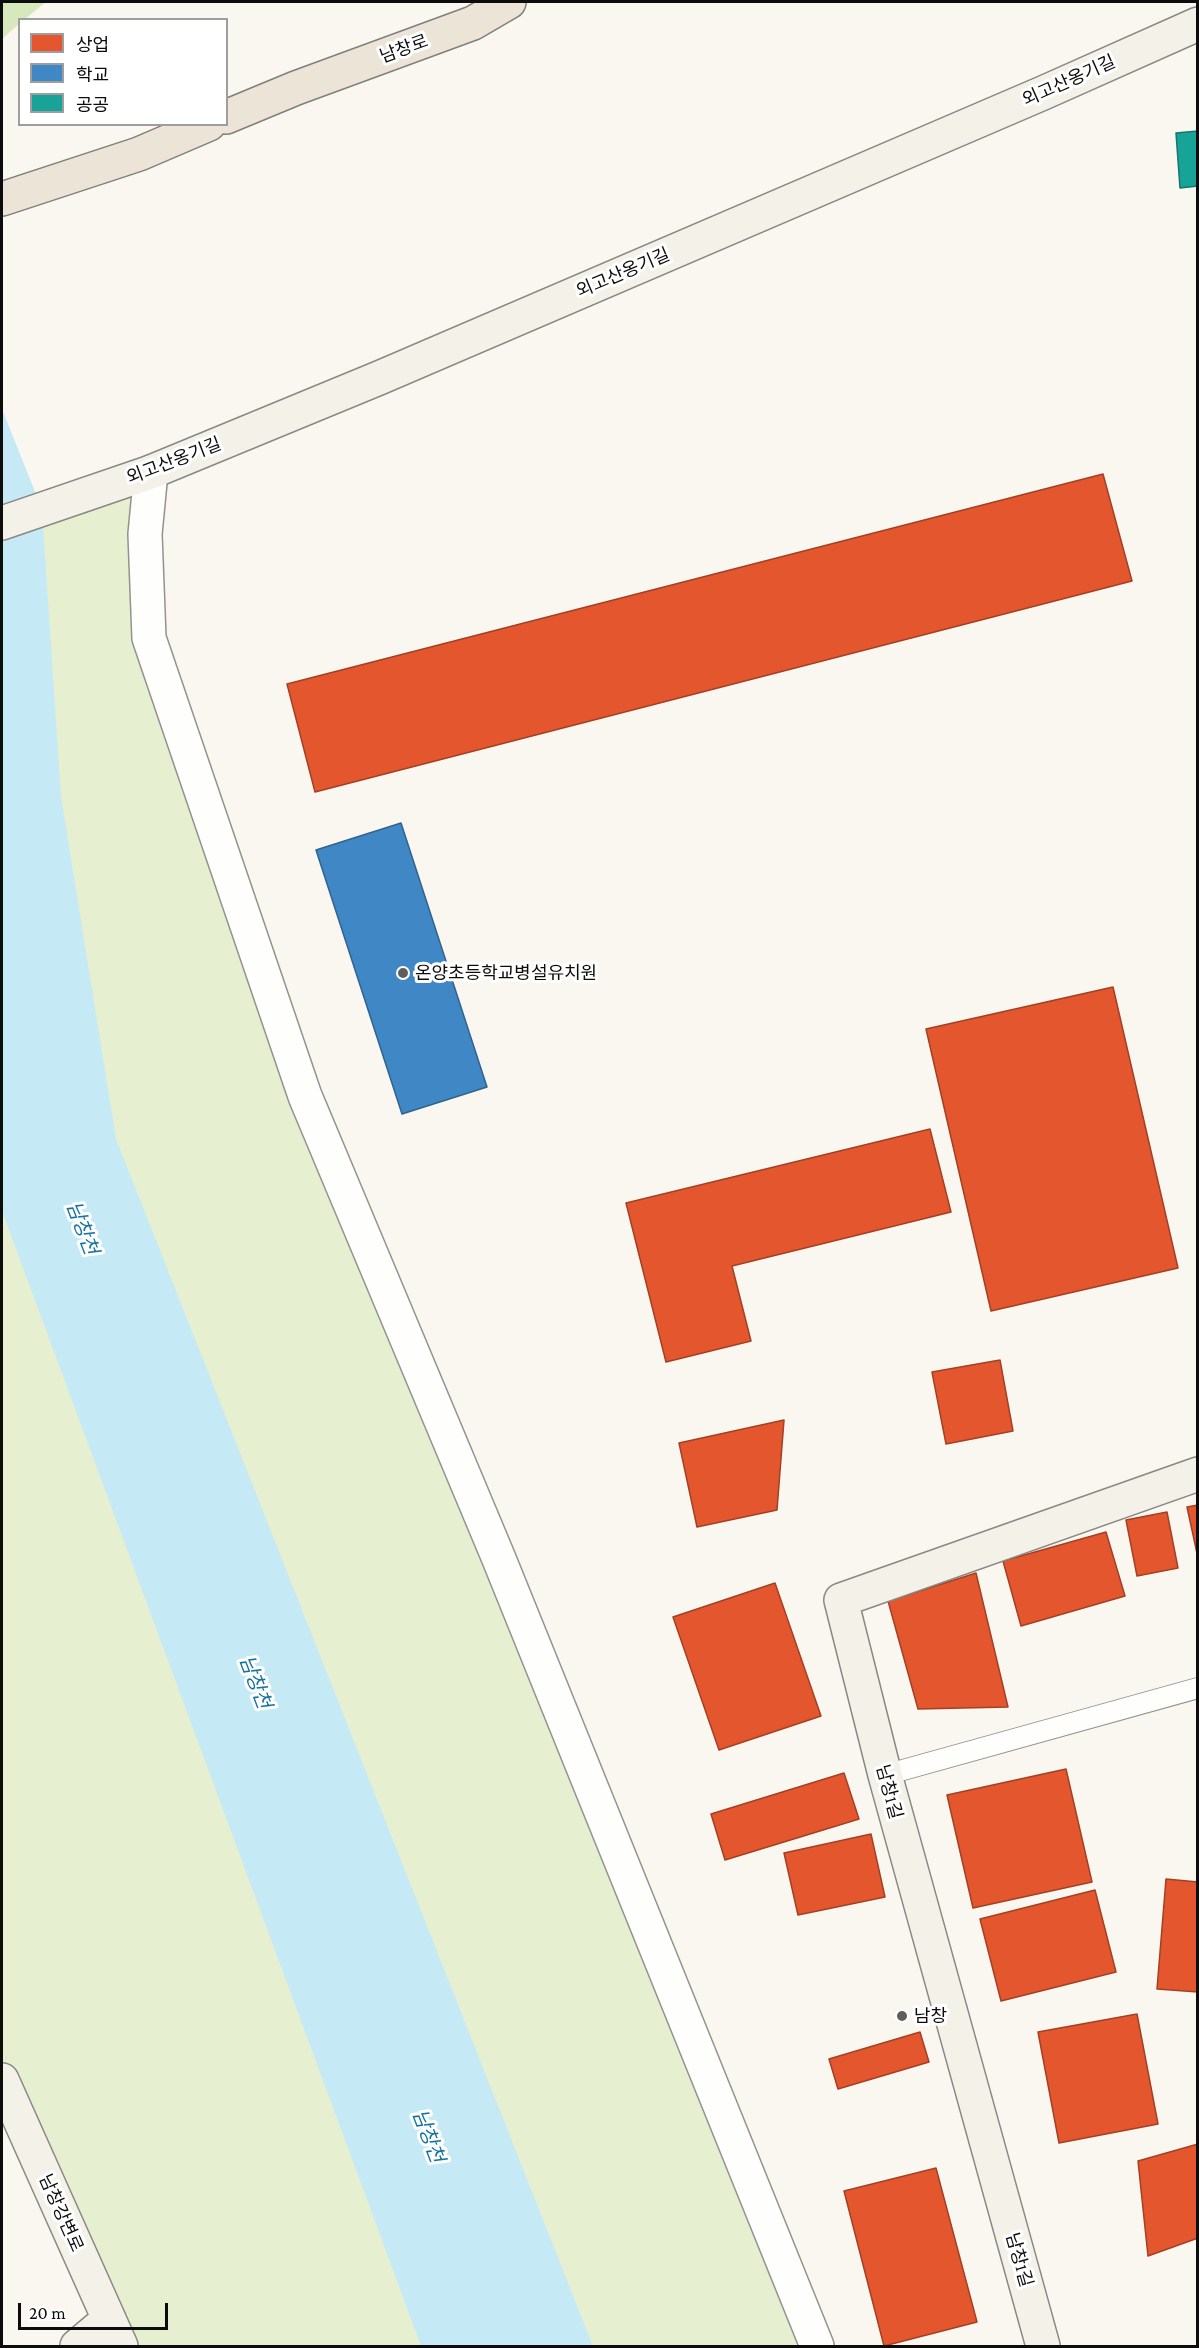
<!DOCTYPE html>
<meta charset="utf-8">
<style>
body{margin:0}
#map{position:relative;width:1199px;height:2348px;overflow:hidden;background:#faf7f0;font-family:"Crimson Pro","Noto Sans KR",serif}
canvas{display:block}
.frame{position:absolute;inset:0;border:3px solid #0c0c0c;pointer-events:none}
.legend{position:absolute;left:18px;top:18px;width:210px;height:108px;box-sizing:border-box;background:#fff;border:2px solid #9e9e9e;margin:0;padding:8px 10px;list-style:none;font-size:18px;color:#0c0c0c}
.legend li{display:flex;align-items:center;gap:12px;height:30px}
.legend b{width:30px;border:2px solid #9e9e9e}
.scale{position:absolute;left:18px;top:2303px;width:150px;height:27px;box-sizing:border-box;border:3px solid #0c0c0c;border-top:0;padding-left:8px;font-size:18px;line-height:21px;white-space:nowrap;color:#0c0c0c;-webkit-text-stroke:4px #fff;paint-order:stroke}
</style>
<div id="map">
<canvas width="1199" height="2348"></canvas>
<div class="frame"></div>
<ul class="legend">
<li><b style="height:16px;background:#e4572e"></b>상업</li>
<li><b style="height:16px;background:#3f88c5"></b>학교</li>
<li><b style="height:16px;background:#17a398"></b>공공</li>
</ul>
<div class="scale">20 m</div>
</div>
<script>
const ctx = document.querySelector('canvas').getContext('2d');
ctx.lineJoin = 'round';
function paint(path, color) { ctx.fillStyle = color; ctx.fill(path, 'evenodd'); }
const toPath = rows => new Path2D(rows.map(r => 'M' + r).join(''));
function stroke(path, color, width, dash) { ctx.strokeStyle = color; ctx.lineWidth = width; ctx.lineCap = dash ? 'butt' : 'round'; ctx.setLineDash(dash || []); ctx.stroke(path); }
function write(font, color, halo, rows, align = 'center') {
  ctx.font = font + ' "Crimson Pro","Noto Sans KR",serif'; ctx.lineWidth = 6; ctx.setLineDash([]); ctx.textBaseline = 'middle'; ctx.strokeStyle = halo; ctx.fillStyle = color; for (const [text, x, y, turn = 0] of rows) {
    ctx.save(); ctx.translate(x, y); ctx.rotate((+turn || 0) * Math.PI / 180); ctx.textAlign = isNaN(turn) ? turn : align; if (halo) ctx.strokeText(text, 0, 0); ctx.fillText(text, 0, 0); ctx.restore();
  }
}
paint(toPath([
 [151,472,149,638,305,1096,817,2346,121,2346,2,2080,2,525]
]), '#e6f0d0');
paint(toPath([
 [2,2,46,2,25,19,20,20,19,24,2,39]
]), '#d8e8bd');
paint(toPath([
 [2,409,42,509,61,796,116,1139,593,2346,421,2346,2,1211]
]), '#c6eaf5');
const shops = toPath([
 [1103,474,1132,581,315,792,287,684,1103,474],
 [1113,987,1178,1268,991,1311,926,1029,1113,987],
 [930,1129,951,1212,732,1266,751,1341,666,1362,626,1203,930,1129],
 [1000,1360,1013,1431,946,1444,932,1372,1000,1360],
 [784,1420,777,1510,697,1527,679,1443,784,1420],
 [1198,1505,1198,1558,1187,1507,1198,1505],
 [1167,1512,1178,1568,1137,1576,1126,1520,1167,1512],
 [1106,1532,1125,1596,1021,1626,1003,1561,1106,1532],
 [976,1573,1008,1707,918,1709,888,1601,976,1573],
 [775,1583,821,1716,719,1750,673,1617,775,1583],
 [1066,1769,1092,1882,973,1908,947,1795,1066,1769],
 [844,1773,859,1819,725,1860,711,1814,844,1773],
 [871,1834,885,1897,798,1915,784,1853,871,1834],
 [1166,1879,1198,1882,1198,1992,1157,1989,1166,1879],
 [1095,1890,1116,1972,1001,2001,980,1919,1095,1890],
 [1137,2014,1158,2124,1059,2143,1038,2032,1137,2014],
 [920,2032,929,2062,838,2089,829,2059,920,2032],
 [1198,2144,1198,2238,1148,2256,1138,2161,1198,2144],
 [936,2168,977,2322,884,2346,844,2191,936,2168]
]);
paint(shops, '#e4572e');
stroke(shops, '#a34024', 1.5);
const schools = toPath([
 [401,823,487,1087,402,1114,316,850,401,823]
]);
paint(schools, '#3f88c5');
stroke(schools, '#30638e', 1.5);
const public = toPath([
 [1198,131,1198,186,1180,188,1176,133,1198,131]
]);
paint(public, '#17a398');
stroke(public, '#14766e', 1.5);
const lane = toPath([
 [885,1775,1198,1688]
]);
const street = toPath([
 [151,472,145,534,149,638,305,1096,499,1559,817,2346]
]);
const secondary = toPath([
 [2,523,151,472,379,378,1043,93,1198,24],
 [2,2080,121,2346],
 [77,2346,109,2319],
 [1043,2346,885,1775,841,1600,1198,1474]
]);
const primary = toPath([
 [226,117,296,88,473,23,509,2],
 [2,199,139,154,209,124]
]);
stroke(lane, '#93928f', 22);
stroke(street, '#93928f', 36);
stroke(secondary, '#8a8885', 36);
stroke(primary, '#807f7c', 36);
stroke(lane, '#fefefd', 20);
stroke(street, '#fefefd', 33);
stroke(secondary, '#f4f1e8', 33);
stroke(primary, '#ece4d7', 33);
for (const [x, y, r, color] of [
 [403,973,6,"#5f5e5c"],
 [902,2016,6,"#5f5e5c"]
]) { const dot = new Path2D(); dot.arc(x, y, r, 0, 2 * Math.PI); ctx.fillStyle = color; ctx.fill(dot); stroke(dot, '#fff', 2); }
write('18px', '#0c0c0c', '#fff', [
 ["남창로",404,49,-20],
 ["외고산옹기길",1069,81,-24],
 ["외고산옹기길",623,273,-23],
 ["외고산옹기길",174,461,-21],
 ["남창1길",889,1792,75],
 ["남창강변로",61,2213,66],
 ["남창1길",1019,2260,74]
]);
write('18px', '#0c0c0c', '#fff', [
 ["온양초등학교병설유치원",415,973],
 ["남창",914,2016]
], 'left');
write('italic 20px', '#1473a0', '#fff', [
 ["남창천",82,1228,69],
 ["남창천",255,1682,69],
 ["남창천",428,2136,69]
]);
</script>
